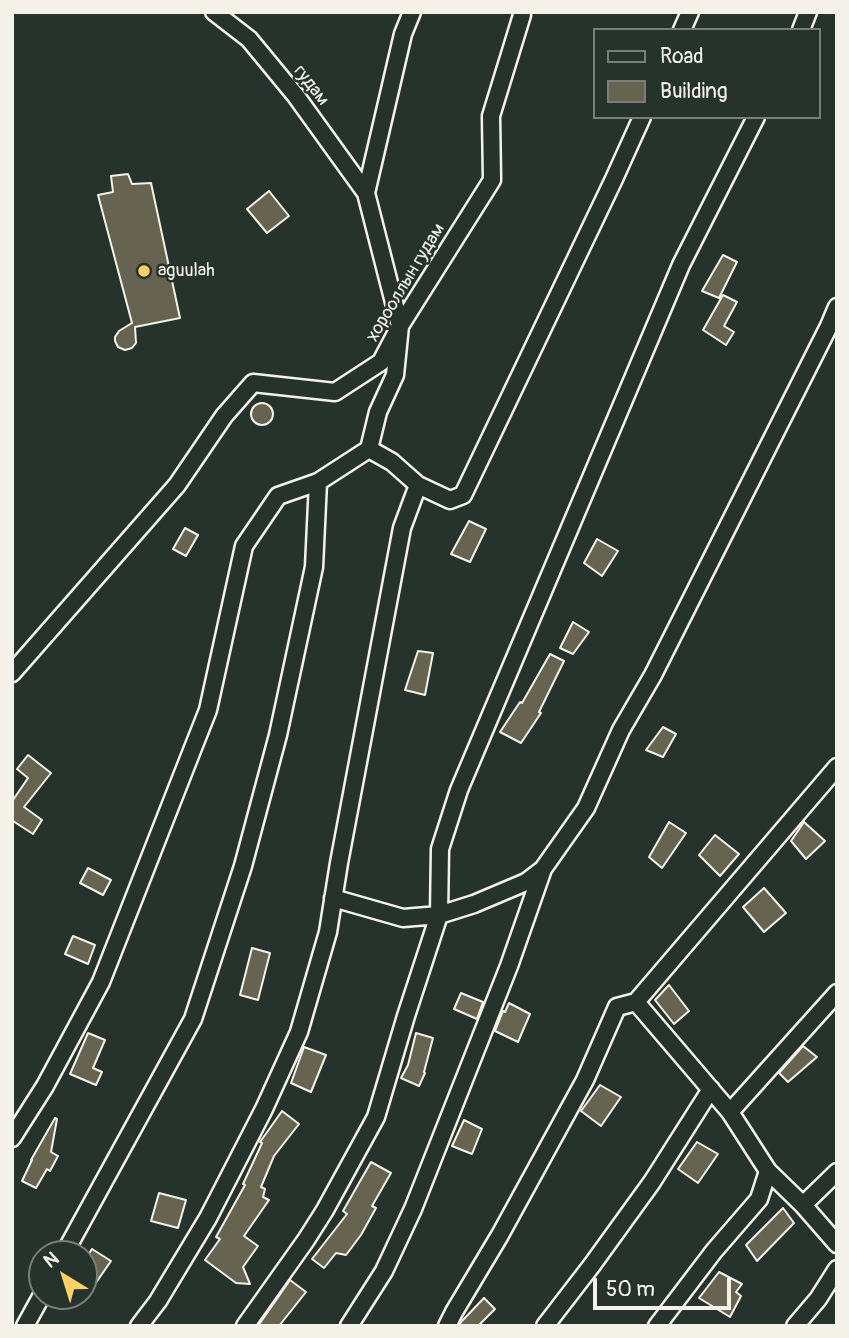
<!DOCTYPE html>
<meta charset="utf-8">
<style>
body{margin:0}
#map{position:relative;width:849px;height:1338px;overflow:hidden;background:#26332d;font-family:Pangolin,sans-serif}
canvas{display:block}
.frame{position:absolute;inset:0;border:14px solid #f4f1e8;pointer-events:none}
.legend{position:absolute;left:593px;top:28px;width:228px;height:91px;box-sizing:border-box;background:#26332d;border:2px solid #787f78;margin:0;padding:9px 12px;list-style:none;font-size:21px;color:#f4f1e8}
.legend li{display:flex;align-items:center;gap:14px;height:35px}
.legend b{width:35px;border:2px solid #787f78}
.north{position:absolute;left:28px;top:1240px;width:70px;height:70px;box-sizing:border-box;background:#26332d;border:2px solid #787f78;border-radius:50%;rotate:322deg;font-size:19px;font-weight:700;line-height:28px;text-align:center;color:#f4f1e8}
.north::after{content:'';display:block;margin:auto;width:24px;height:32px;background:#ffd166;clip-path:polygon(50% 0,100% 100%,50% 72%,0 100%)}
.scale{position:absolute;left:593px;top:1278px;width:138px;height:32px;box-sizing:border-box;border:4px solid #f4f1e8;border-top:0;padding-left:9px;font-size:21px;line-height:24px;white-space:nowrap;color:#f4f1e8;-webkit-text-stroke:5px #26332d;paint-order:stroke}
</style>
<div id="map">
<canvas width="849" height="1338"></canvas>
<div class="frame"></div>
<ul class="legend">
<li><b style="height:9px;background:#26332d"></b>Road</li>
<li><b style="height:19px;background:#666350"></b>Building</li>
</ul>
<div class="north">N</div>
<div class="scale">50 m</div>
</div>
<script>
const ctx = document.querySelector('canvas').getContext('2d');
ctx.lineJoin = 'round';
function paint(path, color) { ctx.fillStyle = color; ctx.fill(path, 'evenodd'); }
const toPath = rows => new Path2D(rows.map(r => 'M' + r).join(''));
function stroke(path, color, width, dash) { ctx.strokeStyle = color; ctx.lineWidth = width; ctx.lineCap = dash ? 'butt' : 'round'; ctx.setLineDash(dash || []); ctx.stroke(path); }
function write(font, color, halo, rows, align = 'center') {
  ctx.font = font + ' Pangolin,sans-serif'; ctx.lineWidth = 5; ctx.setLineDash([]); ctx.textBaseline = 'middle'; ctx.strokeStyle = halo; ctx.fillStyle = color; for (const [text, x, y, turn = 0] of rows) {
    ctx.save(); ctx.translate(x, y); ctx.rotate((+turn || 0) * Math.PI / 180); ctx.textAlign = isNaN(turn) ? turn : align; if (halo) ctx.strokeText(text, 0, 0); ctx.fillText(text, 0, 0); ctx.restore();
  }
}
const building = toPath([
 [128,174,132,184,151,183,180,318,135,327,136,343,132,348,125,350,118,347,115,341,115,337,119,331,132,323,98,195,113,192,111,176,128,174],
 [269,191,289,216,267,233,247,209,269,191],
 [723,255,737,262,719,298,702,291,723,255],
 [723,295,737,302,724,326,734,332,726,345,703,330,723,295],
 '251 414a11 11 0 1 1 22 0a11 11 0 1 1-22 0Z',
 [469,521,486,529,470,562,451,554,469,521],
 [185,528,198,535,186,556,173,549,185,528],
 [597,539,618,551,602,576,584,563,597,539],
 [573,622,589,632,573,654,560,648,573,622],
 [418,651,433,653,425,695,405,690,418,651],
 [550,654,564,661,539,712,541,713,521,743,500,732,520,702,522,703,550,654],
 [663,727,676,734,663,757,646,750,663,727],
 [28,755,51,773,24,807,42,820,33,834,13,821,12,822,12,800,13,800,28,778,17,769,28,755],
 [669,822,686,833,662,868,649,857,669,822],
 [804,822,825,841,806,859,791,841,804,822],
 [715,835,739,854,720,876,699,855,715,835],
 [88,868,111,880,103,895,80,883,88,868],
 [764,888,786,913,764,932,743,907,764,888],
 [73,936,95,945,88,964,65,954,73,936],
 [252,948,270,953,258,1000,240,995,252,948],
 [669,985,689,1011,674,1024,655,1000,669,985],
 [461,993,483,1002,477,1019,454,1009,461,993],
 [509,1003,530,1014,518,1042,495,1031,503,1011,505,1012,509,1003],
 [88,1033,105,1040,93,1068,102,1072,96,1085,70,1074,88,1033],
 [416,1033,433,1038,424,1072,425,1073,419,1086,401,1078,408,1065,416,1033],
 [803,1046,817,1057,788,1082,779,1073,803,1046],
 [304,1047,326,1055,311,1092,291,1083,304,1047],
 [600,1085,621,1097,601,1126,581,1111,600,1085],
 [282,1111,299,1124,274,1156,261,1187,265,1189,263,1197,269,1200,244,1236,258,1246,243,1267,250,1284,236,1283,205,1260,220,1239,216,1237,245,1185,243,1184,262,1143,260,1142,282,1111],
 [55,1118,57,1119,51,1152,58,1156,50,1171,47,1169,36,1188,22,1181,32,1160,31,1160,55,1118],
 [464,1120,482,1129,472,1154,452,1146,464,1120],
 [697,1142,718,1154,698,1183,678,1169,697,1142],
 [371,1162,391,1173,372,1206,376,1208,361,1235,346,1255,336,1253,324,1268,312,1259,347,1214,343,1211,371,1162],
 [159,1193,186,1200,178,1228,151,1221,159,1193],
 [783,1208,794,1223,757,1261,746,1245,783,1208],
 [92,1249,111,1261,84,1300,84,1261,92,1249],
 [719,1272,742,1284,736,1292,741,1296,730,1317,699,1298,719,1272],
 [290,1280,306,1292,279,1326,258,1326,290,1280],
 [484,1298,495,1309,478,1326,459,1326,461,1322,484,1298]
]);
paint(building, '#666350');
stroke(building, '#f4f1e8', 2);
const street = toPath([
 [214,12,249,39,296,96,366,193],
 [682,30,690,12],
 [801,30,808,12],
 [418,485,450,500,463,495,614,179,642,117],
 [12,673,177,485,224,416,253,383,335,392,381,362,400,326,492,180,491,116,522,15],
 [333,898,403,918,439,915,474,904,526,882,543,869],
 [636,1002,837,767],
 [730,1112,837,993],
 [12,1138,45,1086,101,982,191,753,208,710,244,546,278,496,318,482,369,449,378,412,395,375,400,326,366,193,403,34,412,12],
 [803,1205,837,1172],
 [64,1254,193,1019,243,866,278,735,314,567,318,482],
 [25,1326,42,1295],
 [139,1326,158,1301,208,1218,264,1109,299,1032,328,932,339,863,402,528,418,485,392,462,369,449],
 [245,1326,306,1240,325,1210,376,1117,406,1016,439,915,440,849,459,790,681,265,756,117],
 [349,1326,384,1271,413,1209,509,966,543,869,586,808,621,730,653,675,829,326,837,307],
 [447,1326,454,1312,500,1235,585,1080,617,1007,636,1002,730,1112,768,1171,803,1205,837,1244],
 [545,1326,592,1265,652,1182,711,1089],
 [657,1326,714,1251,759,1199,768,1171],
 [795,1326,818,1299,837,1269]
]);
stroke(street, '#f4f1e8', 21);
stroke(street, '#26332d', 16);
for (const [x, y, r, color] of [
 [144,271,7,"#ffd166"]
]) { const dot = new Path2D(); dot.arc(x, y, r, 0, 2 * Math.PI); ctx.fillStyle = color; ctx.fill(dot); stroke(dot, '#26332d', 2.5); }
write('18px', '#f4f1e8', '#26332d', [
 ["гудам",311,86,52],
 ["хорооллын гудам",406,283,-59]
]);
write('18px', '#f4f1e8', '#26332d', [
 ["aguulah",158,271]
], 'left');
</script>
